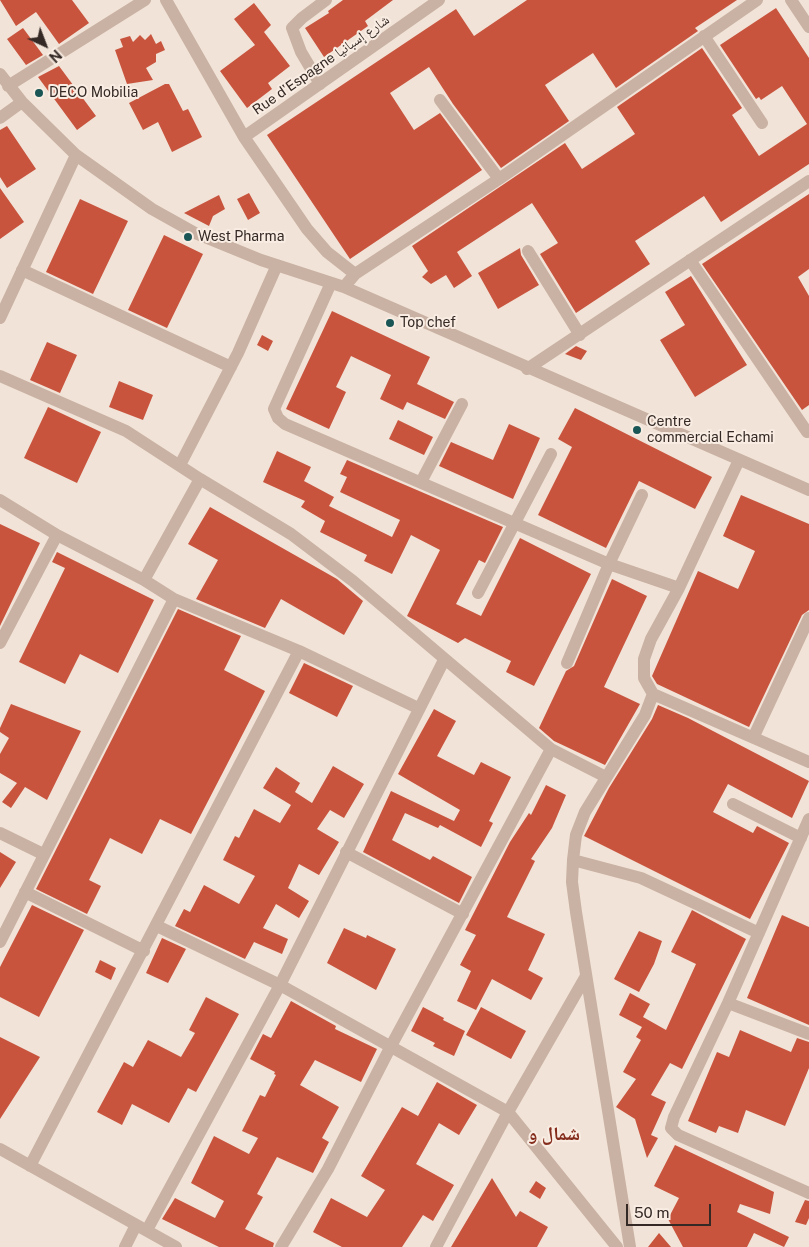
<!DOCTYPE html>
<meta charset="utf-8">
<style>
body{margin:0}
#map{position:relative;width:809px;height:1247px;overflow:hidden;background:#f1e3d7;font-family:"Public Sans",sans-serif}
canvas{display:block}
.north{position:absolute;left:20px;top:20px;width:50px;height:50px;-webkit-text-stroke:4px #f9ede3;paint-order:stroke;rotate:137deg;font-size:14px;font-weight:700;line-height:20px;text-align:center;color:#342925}
.north::after{content:'';display:block;margin:auto;width:18px;height:22px;background:#342925;clip-path:polygon(50% 0,100% 100%,50% 72%,0 100%)}
.scale{position:absolute;left:626px;top:1204px;width:85px;height:22px;box-sizing:border-box;border:2px solid #342925;border-top:0;padding-left:6px;font-size:15px;line-height:18px;white-space:nowrap;color:#342925;-webkit-text-stroke:4px #f9ede3;paint-order:stroke}
</style>
<div id="map">
<canvas width="809" height="1247"></canvas>
<div class="north">N</div>
<div class="scale">50 m</div>
</div>
<script>
const ctx = document.querySelector('canvas').getContext('2d');
ctx.lineJoin = 'round';
function paint(path, color) { ctx.fillStyle = color; ctx.fill(path, 'evenodd'); }
const toPath = rows => new Path2D(rows.map(r => 'M' + r).join(''));
function stroke(path, color, width, dash) { ctx.strokeStyle = color; ctx.lineWidth = width; ctx.lineCap = dash ? 'butt' : 'round'; ctx.setLineDash(dash || []); ctx.stroke(path); }
function write(font, color, halo, rows, align = 'center') {
  ctx.font = font + ' "Public Sans","Noto Naskh Arabic",sans-serif'; ctx.lineWidth = 4; ctx.setLineDash([]); ctx.textBaseline = 'middle'; ctx.strokeStyle = halo; ctx.fillStyle = color; for (const [text, x, y, turn = 0] of rows) {
    ctx.save(); ctx.translate(x, y); ctx.rotate((+turn || 0) * Math.PI / 180); ctx.textAlign = isNaN(turn) ? turn : align; if (halo) ctx.strokeText(text, 0, 0); ctx.fillText(text, 0, 0); ctx.restore();
  }
}
paint(toPath([
 [0,0,72,0,89,23,59,44,36,12,16,26],
 [343,0,393,0,365,21,368,26,324,57,305,28,329,13,328,11],
 [527,0,737,0,695,28,698,31,616,88,593,53,545,85,569,121,501,168,453,104,429,67,390,93,414,130,440,113,482,170,350,259,267,135,456,9,474,36],
 [254,3,271,25,264,32,290,66,268,83,272,89,247,108,220,71,255,45,234,19],
 [776,8,809,58,809,164,721,222,704,196,635,241,650,264,576,313,540,254,558,243,532,203,457,252,472,276,454,288,446,275,431,284,422,277,428,271,412,246,565,143,582,169,635,134,617,107,702,48,742,108,732,115,759,156,807,124,782,86,761,100,759,97,756,99,720,45],
 [23,28,43,55,26,65,7,39],
 [151,34,156,44,161,41,165,50,156,54,156,62,146,68,153,80,127,84,115,50,123,47,120,39,130,36,133,42,140,35,145,40],
 [59,66,96,116,77,130,38,77],
 [165,84,169,84,183,111,188,109,202,137,172,152,158,122,143,130,129,103],
 [7,126,36,169,7,188,0,177,0,130],
 [0,188,24,222,0,239],
 [249,193,260,213,248,220,237,199],
 [809,194,809,269,798,277,809,296,809,405,802,410,702,264],
 [219,195,225,209,213,216,209,226,184,213],
 [80,199,128,221,93,294,46,272],
 [164,235,203,254,167,328,128,310],
 [520,248,521,255,539,285,498,309,478,273],
 [691,276,747,365,695,397,660,340,685,325,665,292],
 [332,311,430,357,417,384,454,402,445,419,407,402,403,410,380,399,391,375,351,356,336,387,346,392,329,429,286,409],
 [262,335,273,341,268,351,257,345],
 [47,342,77,355,60,393,30,380],
 [576,346,587,351,581,360,565,354],
 [119,381,153,395,143,420,109,407],
 [48,407,101,432,77,483,24,458],
 [575,408,712,477,695,509,639,481,606,548,538,515,572,447,558,439],
 [398,420,433,437,424,455,389,439],
 [509,424,540,438,513,499,439,466,451,442,493,460],
 [277,451,311,467,304,481,334,497,329,506,392,537,400,520,340,492,347,477,340,474,347,460,503,527,485,563,479,560,456,604,481,616,520,538,591,574,534,686,506,672,511,661,465,638,458,643,407,616,440,550,411,535,392,574,364,561,367,555,320,532,325,521,301,507,305,501,263,482],
 [741,495,809,524,809,610,802,615,749,727,657,684,652,676,698,571,738,589,755,551,723,536],
 [210,507,337,579,363,601,344,635,281,599,265,628,196,599,218,560,188,544],
 [0,524,40,543,0,626],
 [57,552,154,600,118,673,80,654,65,684,19,662,65,568,52,562],
 [612,579,647,596,604,687,640,704,605,765,554,741,539,728,566,671,574,666],
 [178,609,241,636,224,670,265,691,191,834,160,819,142,854,110,838,89,880,101,886,87,914,36,889],
 [304,663,353,686,337,717,289,693],
 [11,704,81,731,47,800,25,787,11,808,2,802,17,783,0,773,0,754,9,738,0,732,0,728],
 [658,705,688,718,809,781,792,818,728,784,713,812,753,833,757,826,789,843,750,919,584,836,609,788,652,719],
 [434,709,456,721,437,756,474,775,481,762,511,777,489,821,493,823,481,847,440,825,438,828,405,813,392,840,430,860,433,856,472,877,459,903,363,852,391,791,454,821,460,810,398,774],
 [333,766,364,784,344,818,330,810,317,829,339,842,319,875,299,864,288,888,309,901,299,918,276,904,263,928,288,939,282,954,254,942,245,959,175,926,184,909,190,912,204,885,239,904,255,876,223,860,235,836,239,838,254,809,280,823,291,805,263,788,276,767,300,783,295,792,312,803],
 [546,785,566,795,552,828,531,859,535,861,507,917,545,934,528,970,543,978,531,1000,492,979,476,1010,457,1001,471,971,460,965,476,935,465,930,510,842,529,813,531,815],
 [0,852,16,862,0,888],
 [32,905,84,930,39,1017,0,997,0,967],
 [692,910,746,939,682,1069,670,1063,651,1095,666,1102,651,1135,658,1138,647,1158,635,1119,616,1107,636,1079,623,1072,641,1040,636,1037,642,1027,619,1015,630,993,650,1004,643,1017,666,1030,696,964,671,952],
 [782,915,809,927,809,1025,747,998],
 [344,928,366,938,367,935,396,949,376,990,327,963],
 [639,931,662,941,654,964,639,992,614,979],
 [162,938,186,949,168,983,146,973],
 [100,960,116,968,111,980,95,972],
 [206,997,239,1014,196,1092,188,1088,169,1123,132,1104,122,1125,97,1112,124,1062,133,1067,148,1040,181,1057,195,1033,189,1030],
 [291,1001,336,1026,335,1029,377,1049,361,1082,315,1060,300,1085,339,1107,322,1138,329,1142,313,1173,277,1157,257,1194,263,1197,245,1229,274,1243,273,1247,219,1247,162,1219,175,1198,215,1218,224,1201,191,1183,214,1136,249,1154,258,1138,242,1131,260,1095,265,1097,276,1075,274,1074,275,1072,250,1059,263,1034,271,1038],
 [423,1007,444,1018,443,1020,465,1031,454,1056,433,1046,435,1043,411,1031],
 [481,1007,526,1031,511,1059,466,1035],
 [740,1030,791,1052,797,1038,809,1042,809,1068,785,1126,746,1110,738,1133,719,1126,716,1133,688,1121,717,1052,729,1057],
 [0,1037,40,1057,0,1119],
 [437,1082,477,1105,459,1135,439,1123,416,1164,454,1185,433,1221,423,1215,402,1247,342,1247,313,1232,331,1198,367,1217,385,1190,361,1176,402,1107,418,1116],
 [675,1145,774,1192,770,1214,740,1204,737,1212,789,1237,784,1247,754,1233,747,1247,683,1247,668,1219,679,1198,654,1186],
 [492,1178,516,1217,520,1211,548,1227,537,1247,451,1247],
 [536,1181,546,1188,540,1199,529,1192],
 [805,1200,809,1201,809,1218,806,1225,795,1222],
 [659,1233,671,1247,648,1247]
]), '#c9543e');
stroke(toPath([
 [166,0,244,137,307,229,327,252,355,274],
 [791,0,809,27],
 [704,36,762,123],
 [0,74,22,102,76,155,152,209,195,233,261,260,344,287,809,490],
 [320,84,301,52,292,28,302,18,326,0],
 [8,86,145,0],
 [440,100,499,179],
 [0,118,22,102],
 [244,137,439,0],
 [528,251,580,335],
 [690,260,807,432],
 [22,270,231,367],
 [331,283,274,409,278,418,285,424,609,564,679,588],
 [344,287,355,274,499,179,757,0],
 [0,318,76,155],
 [527,369,809,181],
 [0,376,126,431,200,479,291,534,353,581,551,749,606,777],
 [739,460,679,588,651,639,644,659,644,678,653,694,809,762],
 [180,465,238,353,277,265],
 [421,482,462,404],
 [0,500,57,535,144,580,174,599,299,651,418,708],
 [144,580,200,479],
 [478,593,551,454],
 [0,643,57,535],
 [567,663,609,564,642,495],
 [754,736,809,618],
 [733,804,801,838],
 [809,819,728,1003,674,1117,671,1128,678,1135,809,1193],
 [0,833,43,854],
 [346,852,463,914],
 [573,860,641,878,759,933],
 [25,892,144,951],
 [157,926,280,985,508,1112,617,1247],
 [0,942,174,599],
 [728,1003,809,1034],
 [0,1149,176,1247],
 [30,1166,299,651],
 [147,1230,280,985,444,660],
 [125,1247,136,1225],
 [281,1247,328,1169,391,1046,551,749],
 [436,1247,508,1112,586,976],
 [630,1247,576,912,572,882,573,860,576,835,585,812,645,715,653,694]
]), '#c9b1a3', 12);
for (const [x, y, r, color] of [
 [39,93,5,"#1a5655"],
 [188,237,5,"#1a5655"],
 [390,323,5,"#1a5655"],
 [637,430,5,"#1a5655"]
]) { const dot = new Path2D(); dot.arc(x, y, r, 0, 2 * Math.PI); ctx.fillStyle = color; ctx.fill(dot); stroke(dot, '#f9ede3', 2); }
write('14px', '#342925', '#f9ede3', [
 ["Rue d'Espagne شارع إسبانيا",321,65,-35]
]);
write('14px', '#342925', '#f9ede3', [
 ["DECO Mobilia",49,93],
 ["West Pharma",198,237],
 ["Top chef",400,323],
 ["Centre",647,422],
 ["commercial Echami",647,438]
], 'left');
write('bold 19px', '#852d1d', '#f9ede3', [
 ["شمال و",554,1134]
]);
</script>
